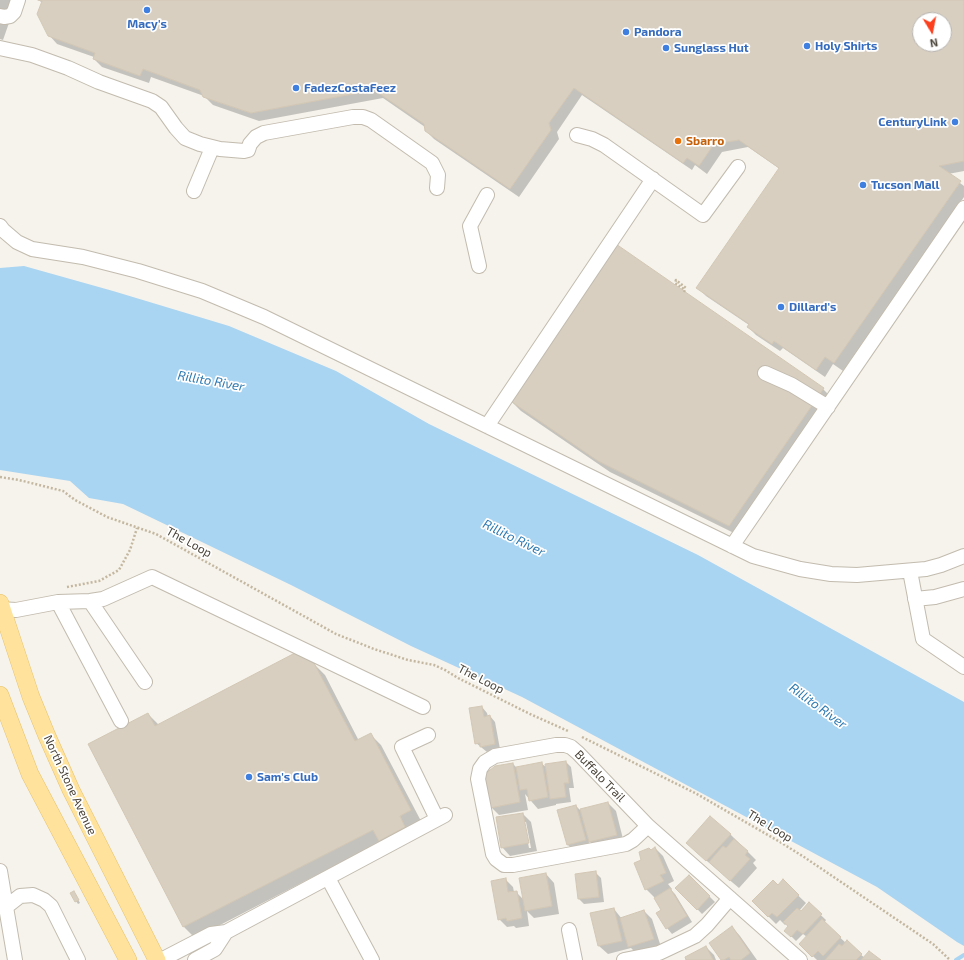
<!DOCTYPE html>
<style>
body{margin:0}
#map{position:relative;width:964px;height:960px;overflow:hidden;background:#f6f3ec;font-family:"Exo 2",sans-serif}
canvas{display:block}
.north{position:absolute;left:912px;top:12px;width:40px;height:40px;box-sizing:border-box;background:#fff;border:1px solid #b7b4b0;border-radius:50%;rotate:170deg;font-size:11px;font-weight:700;line-height:16px;text-align:center;color:#4b4439}
.north::after{content:'';display:block;margin:auto;width:14px;height:18px;background:#fc3f1d;clip-path:polygon(50% 0,100% 100%,50% 72%,0 100%)}
</style>
<div id="map">
<canvas width="964" height="960"></canvas>
<div class="north">N</div>
</div>
<script>
const ctx = document.querySelector('canvas').getContext('2d');
ctx.lineJoin = 'round';
function paint(path, color) { ctx.fillStyle = color; ctx.fill(path, 'evenodd'); }
const toPath = rows => new Path2D(rows.map(r => 'M' + r).join(''));
function stroke(path, color, width, dash) { ctx.strokeStyle = color; ctx.lineWidth = width; ctx.lineCap = dash ? 'butt' : 'round'; ctx.setLineDash(dash || []); ctx.stroke(path); }
function write(font, color, halo, rows, align = 'center') {
  ctx.font = font + ' "Exo 2",sans-serif'; ctx.lineWidth = 3.5; ctx.setLineDash([]); ctx.textBaseline = 'middle'; ctx.strokeStyle = halo; ctx.fillStyle = color; for (const [text, x, y, turn = 0] of rows) {
    ctx.save(); ctx.translate(x, y); ctx.rotate((+turn || 0) * Math.PI / 180); ctx.textAlign = isNaN(turn) ? turn : align; if (halo) ctx.strokeText(text, 0, 0); ctx.fillText(text, 0, 0); ctx.restore();
  }
}
paint(toPath([
 [24,266,113,291,229,326,336,371,429,424,698,555,964,702,964,946,957,942,877,887,522,697,411,646,291,585,123,504,89,498,70,481,0,470,0,268]
]), '#a9d4f2');
paint(toPath([
 [0,0,17,0,3,40,0,39],
 [39,0,964,0,964,171,948,174,964,186,964,197,843,371,833,364,825,377,783,348,780,351,756,335,748,327,749,325,706,296,698,288,780,169,748,147,722,152,707,174,695,165,692,170,582,95,557,132,559,139,519,197,434,139,426,131,425,127,383,98,259,121,213,105,204,96,151,77,149,83,102,67,94,59,94,57,57,44,49,35,42,3],
 [920,20,944,20,944,44,920,44],
 [616,246,823,389,834,400,740,536,610,472,521,411,510,400],
 [313,663,325,675,359,741,370,734,381,745,421,821,195,938,184,927,89,744,148,714,159,725],
 [482,707,487,713,488,717,490,716,495,722,500,749,487,752,476,743],
 [566,762,571,767,574,788,569,788,571,802,556,804,556,805,538,809,525,794,528,810,499,815,491,807,513,764,517,768,541,763,547,768],
 [608,803,616,811,624,843,598,850,589,841,590,845,573,850,567,844,576,806,580,810],
 [523,814,531,822,537,851,510,856,502,847],
 [524,822,526,822,531,848,529,848],
 [730,834,756,860,753,863,757,868,739,888,695,851],
 [655,848,663,856,674,881,668,884,672,889,671,890,675,894,692,922,672,934,667,928,662,910,654,897,646,889,643,860,651,851],
 [595,872,601,878,604,902,584,904,579,899,576,875],
 [546,874,554,883,559,914,534,918,527,911,529,926,516,928,514,926,507,927,499,919,505,879,513,887,514,892,516,892,523,899],
 [689,876,715,902,702,914,677,888],
 [783,881,806,903,799,911,801,913,809,904,826,920,824,923,846,943,865,958,879,960,817,960,800,944,807,937,803,934,796,941,786,931,789,927,786,924,785,925,780,920,776,924,753,901,778,886],
 [74,892,80,903,78,904,76,901],
 [614,909,622,919,644,911,652,919,661,947,638,955,631,948,608,954,599,946,592,914],
 [732,927,740,936,757,960,722,960],
 [706,947,714,955,716,960,687,960]
]), '#0003');
stroke(toPath([
 [956,960,964,955]
]), '#a9d4f2', 4);
const building = toPath([
 [38,0,964,0,964,161,939,166,961,181,834,363,825,357,816,370,774,341,772,344,747,327,749,324,696,288,779,168,739,140,714,144,699,166,687,158,683,163,574,88,549,123,551,130,510,189,425,131,424,124,374,90,251,113,203,97,200,90,143,69,140,76,93,59,95,53,48,36,37,14,42,1,38,0],
 [920,20,944,20,944,44,920,44,920,20],
 [616,244,824,388,729,526,598,461,509,400,616,244],
 [295,653,314,663,355,741,371,733,411,810,400,816,405,827,379,841,373,830,183,927,88,744,148,713,155,726,295,653],
 [482,706,484,717,490,715,495,744,480,747,480,743,475,744,469,708,482,706],
 [566,761,569,783,564,783,566,797,550,799,545,764,566,761],
 [542,762,548,797,529,801,527,789,520,790,516,767,542,762],
 [513,763,520,802,490,808,484,775,495,766,513,763],
 [608,802,617,835,589,842,580,809,608,802],
 [576,805,586,840,567,845,557,810,576,805],
 [523,813,529,843,501,848,496,817,523,813],
 [710,816,731,834,706,861,686,843,710,816],
 [734,839,748,851,745,855,750,859,730,881,709,862,723,846,726,848,734,839],
 [655,847,666,873,660,875,664,881,645,890,634,863,641,860,639,852,649,848,651,850,655,847],
 [596,871,599,897,578,899,575,874,596,871],
 [546,873,552,906,525,911,519,878,546,873],
 [689,875,710,896,697,910,675,888,689,875],
 [506,878,508,892,517,891,522,918,507,921,506,918,498,920,491,881,506,878],
 [783,879,799,895,777,917,772,913,768,917,752,901,773,880,778,885,783,879],
 [670,888,687,916,666,929,656,913,661,910,654,898,670,888],
 [74,891,79,900,75,902,70,893,74,891],
 [809,902,822,914,803,934,797,930,791,937,784,931,788,926,783,922,797,908,801,911,809,902],
 [614,908,622,941,598,946,590,913,614,908],
 [644,910,654,939,628,947,620,918,644,910],
 [822,919,841,937,823,956,818,951,812,957,799,944,822,919],
 [732,926,750,953,741,960,731,960,729,957,724,960,721,960,709,943,732,926],
 [847,940,862,954,856,960,825,960,839,944,842,946,847,940],
 [706,946,713,960,686,960,685,957,706,946],
 [869,951,881,960,861,960,869,951]
]);
paint(building, '#d8cfc1');
stroke(building, '#d3c7b4', 1);
const minor = toPath([
 [0,16,4,17,10,16,14,12,18,0],
 [0,48,32,55,68,68,99,82,152,101,161,107,176,128,185,138,200,144,220,149,244,151,248,150,250,144,256,137,264,133,353,117,363,117,371,120,432,163,438,175,437,188],
 [577,135,592,139,604,145,703,215,738,167],
 [194,191,212,148],
 [0,226,3,230,17,242,32,249,83,257,138,271,202,291,264,317,753,556,800,569,831,574,857,575,926,569,941,565,964,556],
 [479,266,470,226,487,195],
 [765,373,792,385,828,407],
 [487,426,653,179],
 [732,546,964,208],
 [910,571,923,639,964,667],
 [915,599,935,597,964,589],
 [90,601,145,682],
 [58,602,121,721],
 [0,609,16,610,58,602,90,601,103,599,152,577,423,707],
 [428,735,402,747,437,819],
 [648,826,633,840,626,844,513,865,504,865,496,859,493,854,478,779,480,769,485,762,495,756,556,745,565,745,571,747,578,753,648,826,800,960],
 [0,871,6,907],
 [328,878,372,960],
 [569,930,575,960],
 [15,960,6,907,20,896,33,895,44,900,51,906,78,960],
 [161,960,211,934,226,932,445,815],
 [195,960,215,949,226,932],
 [624,960,659,953,695,936,707,925,730,898]
]);
const major = toPath([
 [0,603,31,697,47,736,71,790,157,960],
 [0,695,30,774,128,960]
]);
stroke(minor, '#c2bbae', 16);
stroke(major, '#e6c16a', 18);
stroke(toPath([
 [684,292,685,290,675,283,676,280,686,288],
 [0,477,19,480,63,491,75,500,107,517,156,534,336,634,374,649,408,660,434,665,445,670,458,678,530,714,568,731],
 [67,587,99,581,119,570,130,550,137,528],
 [582,737,695,793,780,842,804,857,933,944,950,960]
]), '#c4b79f', 2.5, [2, 2]);
stroke(minor, '#fff', 14);
stroke(major, '#ffe39c', 17);
for (const [x, y, r, color] of [
 [147,10,4,"#3f7fe0"],
 [626,32,4,"#3f7fe0"],
 [807,46,4,"#3f7fe0"],
 [666,48,4,"#3f7fe0"],
 [296,88,4,"#3f7fe0"],
 [955,122,4,"#3f7fe0"],
 [678,141,4,"#e8710a"],
 [863,185,4,"#3f7fe0"],
 [781,307,4,"#3f7fe0"],
 [249,777,4,"#3f7fe0"]
]) { const dot = new Path2D(); dot.arc(x, y, r, 0, 2 * Math.PI); ctx.fillStyle = color; ctx.fill(dot); stroke(dot, '#fff', 1.5); }
write('bold 12px', '#366cbe', '#fff', [
 ["Macy's",147,24,"center"],
 ["Pandora",634,32],
 ["Holy Shirts",815,46],
 ["Sunglass Hut",674,48],
 ["FadezCostaFeez",304,88],
 ["CenturyLink",947,122,"right"],
 ["Tucson Mall",871,185],
 ["Dillard's",789,307],
 ["Sam's Club",257,777]
], 'left');
write('bold 12px', '#c56008', '#fff', [
 ["Sbarro",686,141]
], 'left');
write('12px', '#4b4439', '#fff', [
 ["The Loop",189,542,29],
 ["The Loop",481,679,27],
 ["Buffalo Trail",600,776,46],
 ["North Stone Avenue",70,785,65],
 ["The Loop",770,826,31]
]);
write('italic 13px', '#2e7ab2', '#fff', [
 ["Rillito River",211,381,10],
 ["Rillito River",514,538,26],
 ["Rillito River",818,706,36]
]);
</script>
